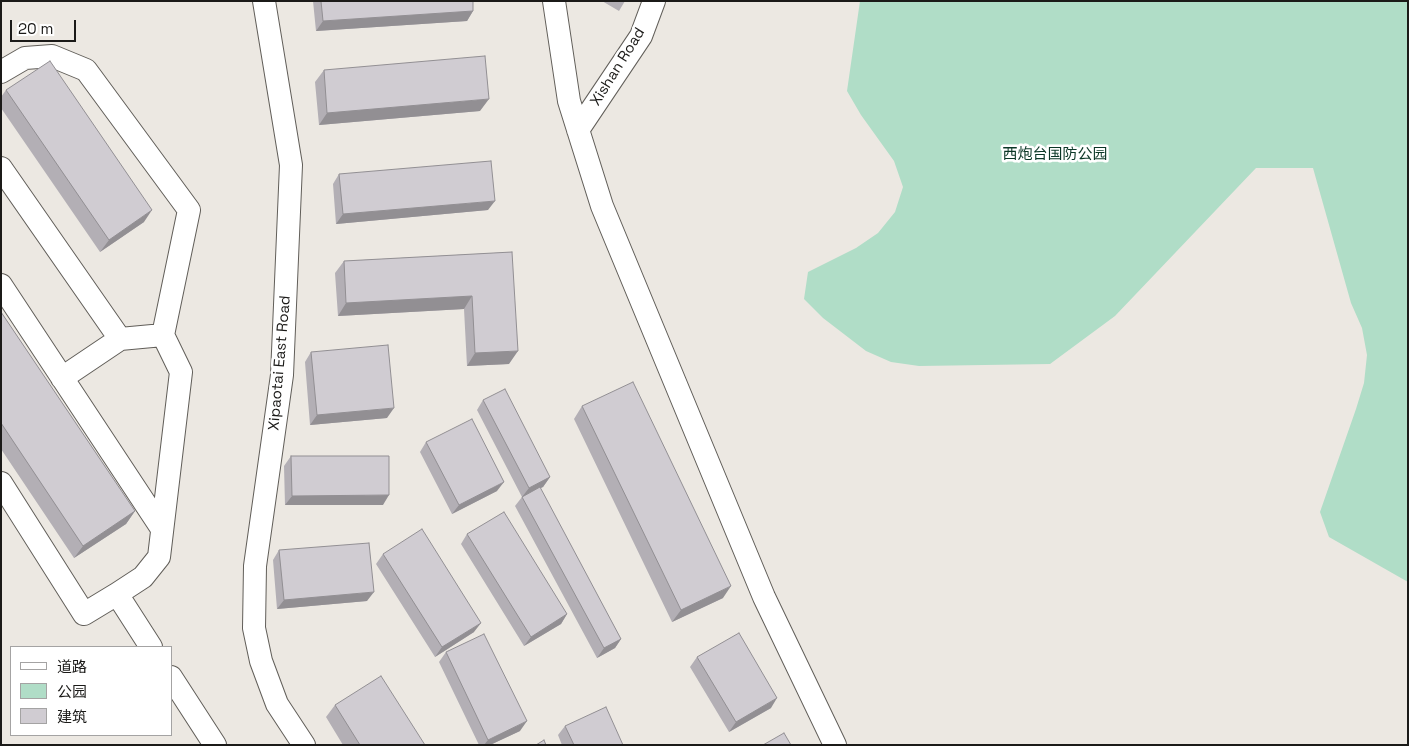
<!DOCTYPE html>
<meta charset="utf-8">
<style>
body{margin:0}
#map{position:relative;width:1409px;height:746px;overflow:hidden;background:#ece8e2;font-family:"Space Grotesk","Noto Sans SC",sans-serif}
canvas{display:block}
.frame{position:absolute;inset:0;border:2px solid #1b1a18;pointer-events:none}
.legend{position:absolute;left:10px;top:646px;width:162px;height:90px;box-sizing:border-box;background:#fff;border:1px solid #a4a3a3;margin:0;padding:6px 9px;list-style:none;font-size:15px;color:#1b1a18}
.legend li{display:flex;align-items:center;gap:10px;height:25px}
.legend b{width:25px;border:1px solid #a4a3a3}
.scale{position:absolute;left:10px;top:20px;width:66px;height:22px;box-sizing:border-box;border:2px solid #1b1a18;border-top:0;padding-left:6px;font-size:15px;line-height:18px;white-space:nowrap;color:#1b1a18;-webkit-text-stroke:4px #fff;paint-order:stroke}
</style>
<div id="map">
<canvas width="1409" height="746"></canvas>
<div class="frame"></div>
<ul class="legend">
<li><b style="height:6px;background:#fff"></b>道路</li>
<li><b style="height:14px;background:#b0ddc7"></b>公园</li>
<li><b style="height:14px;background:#d0ccd2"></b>建筑</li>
</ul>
<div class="scale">20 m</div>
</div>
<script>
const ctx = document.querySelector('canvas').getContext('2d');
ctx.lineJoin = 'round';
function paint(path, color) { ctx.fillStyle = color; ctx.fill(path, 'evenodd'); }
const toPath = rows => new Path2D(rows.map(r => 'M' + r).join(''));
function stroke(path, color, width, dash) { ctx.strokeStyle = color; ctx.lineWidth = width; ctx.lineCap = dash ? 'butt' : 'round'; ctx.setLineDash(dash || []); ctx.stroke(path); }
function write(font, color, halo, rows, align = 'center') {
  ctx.font = font + ' "Space Grotesk","Noto Sans SC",sans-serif'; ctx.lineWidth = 5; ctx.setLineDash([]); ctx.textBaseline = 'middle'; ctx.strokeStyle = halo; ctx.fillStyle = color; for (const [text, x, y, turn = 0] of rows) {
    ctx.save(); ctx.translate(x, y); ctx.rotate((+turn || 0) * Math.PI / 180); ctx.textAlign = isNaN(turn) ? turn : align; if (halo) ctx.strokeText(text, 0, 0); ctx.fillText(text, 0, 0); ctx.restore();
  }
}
paint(toPath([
 [860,1,1408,1,1408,582,1329,537,1320,512,1356,409,1364,383,1367,355,1362,328,1351,303,1313,168,1256,168,1115,316,1050,364,919,366,891,362,866,351,823,318,804,299,808,272,856,248,878,233,895,212,903,187,894,161,861,115,847,91]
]), '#b0ddc7');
const minor = toPath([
 [264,1,291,165,282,375,255,566,254,628,261,661,277,704,304,745],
 [554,1,569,101,602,206,764,597,835,745],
 [1,72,25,58,52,56,86,70,189,210,163,335,181,372,159,557,143,577,117,594,151,647],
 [578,130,641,36,654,1],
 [1,168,120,339],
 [1,285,162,529],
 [62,378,120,339,163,335],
 [1,483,84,614,117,594],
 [171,677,215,745]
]);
stroke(minor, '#615e59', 24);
stroke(minor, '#fff', 22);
paint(toPath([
 [313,1,473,1,473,11,467,21,316,31],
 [602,1,625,1,619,11],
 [324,70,480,111,319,125,315,82],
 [6,90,144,222,100,252,1,108,1,97],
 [339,174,488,210,336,224,333,184],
 [512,252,509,364,467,366,464,309,338,316,335,273,344,261],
 [1,312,135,511,126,524,74,558,1,449],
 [311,352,387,418,310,425,305,362],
 [483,400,550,477,543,487,540,488,621,639,615,648,597,658,515,506,522,497,477,410],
 [582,406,723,598,672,622,574,419],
 [426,442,497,491,452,514,420,452],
 [291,456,383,505,285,505,284,466],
 [467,534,567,614,561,624,524,646,461,544],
 [279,550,367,601,277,609,273,560],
 [383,554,474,632,435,657,376,564],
 [446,652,520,731,490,745,479,745,439,662],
 [697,657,771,708,729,732,690,667],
 [335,705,425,745,343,745,326,717],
 [565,726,623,745,562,745,558,735]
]), '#b3afb5');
paint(toPath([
 [473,11,467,21,316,31,323,21],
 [489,99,480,111,319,125,327,113],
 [495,201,488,210,336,224,343,214],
 [152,210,144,222,100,252,109,240],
 [472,296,464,309,338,316,346,303],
 [518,351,509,364,467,366,475,353],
 [394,408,387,418,310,425,317,415],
 [550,477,543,487,522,497,529,488],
 [504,482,497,491,452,514,459,505],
 [389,495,383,505,285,505,292,496],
 [135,511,126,524,74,558,83,546],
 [731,586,723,598,672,622,681,610],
 [374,592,367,601,277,609,284,600],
 [567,614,561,624,524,646,531,637],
 [481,623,474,632,435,657,442,647],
 [621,639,615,648,597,658,604,648],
 [777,698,771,708,729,732,736,722],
 [527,721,520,731,490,745,484,745,488,740]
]), '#928f93');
const building = toPath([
 [321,1,473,1,473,11,323,21,321,1],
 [485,56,489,99,327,113,324,70,485,56],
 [50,61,152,210,109,240,6,90,50,61],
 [491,161,495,201,343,214,339,174,491,161],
 [512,252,518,351,475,353,472,296,346,303,344,261,512,252],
 [1,312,135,511,83,546,1,423,1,312],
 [388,345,394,408,317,415,311,352,388,345],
 [633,382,731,586,681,610,582,406,633,382],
 [505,389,550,477,529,488,483,400,505,389],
 [472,419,504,482,459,505,426,442,472,419],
 [291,456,389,456,389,495,292,496,291,456],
 [540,487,621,639,604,648,522,497,540,487],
 [504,512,567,614,531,637,467,534,504,512],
 [422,529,481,623,442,647,383,554,422,529],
 [369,543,374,592,284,600,279,550,369,543],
 [739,633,777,698,736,722,697,657,739,633],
 [484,634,527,721,488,740,446,652,484,634],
 [381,676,425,745,360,745,335,705,381,676],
 [606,707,623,745,574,745,565,726,606,707],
 [784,733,791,745,763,745,784,733],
 [544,740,546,745,536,745,544,740]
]);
paint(building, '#d0ccd2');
stroke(building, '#928f93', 1);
write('15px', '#1b1a18', '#fff', [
 ["Xishan Road",618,67,-58],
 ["Xipaotai East Road",280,363,-85]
]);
write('15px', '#0a3626', '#fff', [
 ["西炮台国防公园",1055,155]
]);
</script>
